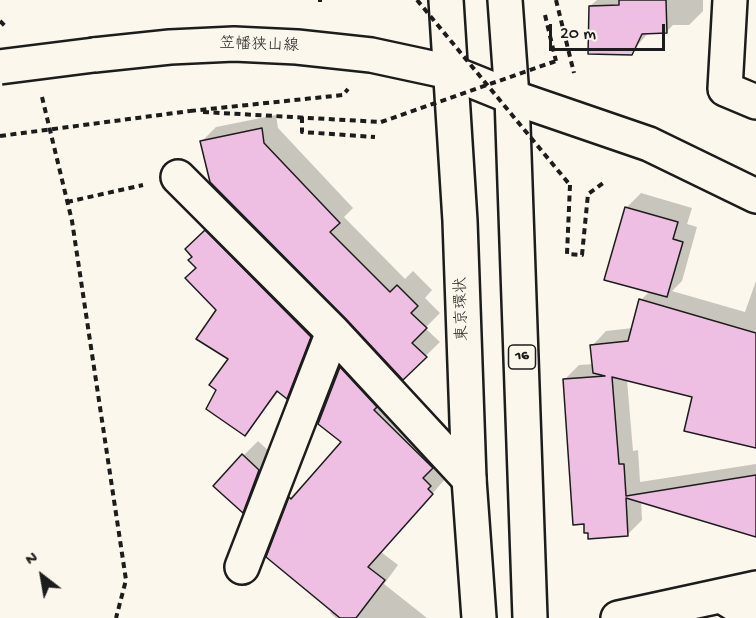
<!DOCTYPE html>
<meta charset="utf-8">
<style>
body{margin:0}
#map{position:relative;width:756px;height:618px;overflow:hidden;background:#fbf7ec;font-family:"Gochi Hand",sans-serif}
canvas{display:block}
.north{position:absolute;left:12px;top:546px;width:60px;height:60px;-webkit-text-stroke:4px #fbf7ec;paint-order:stroke;rotate:329deg;font-size:16px;font-weight:700;line-height:24px;text-align:center;color:#1c1c1c}
.north::after{content:'';display:block;margin:auto;width:21px;height:27px;background:#1c1c1c;clip-path:polygon(50% 0,100% 100%,50% 72%,0 100%)}
.scale{position:absolute;left:549px;top:24px;width:116px;height:27px;box-sizing:border-box;border:3px solid #1c1c1c;border-top:0;padding-left:8px;font-size:18px;line-height:21px;white-space:nowrap;color:#1c1c1c;-webkit-text-stroke:4px #fbf7ec;paint-order:stroke}
</style>
<div id="map">
<canvas width="756" height="618"></canvas>
<div class="north">N</div>
<div class="scale">20 m</div>
</div>
<script>
const ctx = document.querySelector('canvas').getContext('2d');
ctx.lineJoin = 'round';
function paint(path, color) { ctx.fillStyle = color; ctx.fill(path, 'evenodd'); }
const toPath = rows => new Path2D(rows.map(r => 'M' + r).join(''));
function stroke(path, color, width, dash) { ctx.strokeStyle = color; ctx.lineWidth = width; ctx.lineCap = dash ? 'butt' : 'round'; ctx.setLineDash(dash || []); ctx.stroke(path); }
function write(font, color, halo, rows, align = 'center') {
  ctx.font = font + ' "Gochi Hand","Klee One",sans-serif'; ctx.lineWidth = 6; ctx.setLineDash([]); ctx.textBaseline = 'middle'; ctx.strokeStyle = halo; ctx.fillStyle = color; for (const [text, x, y, turn = 0] of rows) {
    ctx.save(); ctx.translate(x, y); ctx.rotate((+turn || 0) * Math.PI / 180); ctx.textAlign = isNaN(turn) ? turn : align; if (halo) ctx.strokeText(text, 0, 0); ctx.fillText(text, 0, 0); ctx.restore();
  }
}
paint(toPath([
 [597,0,703,0,703,11,689,25,673,25,666,32,649,32,631,53,590,6],
 [276,115,278,128,353,208,344,217,405,279,413,271,432,290,425,298,440,313,425,328,440,342,403,378,202,141,216,127],
 [641,193,692,208,687,224,697,227,682,281,672,291,745,312,756,281,756,447,694,396,627,380,633,451,638,450,640,482,756,464,756,536,641,501,642,520,627,535,564,380,579,365,594,364,592,346,606,331,633,328,641,300,650,291,626,208],
 [219,217,324,322,300,383,287,397,279,391,245,434,218,310,194,257,187,249],
 [355,354,444,471,441,474,446,478,381,552,398,565,384,584,427,618,336,618,330,613,332,610,268,557,290,498,343,441,319,423,341,368],
 [258,441,273,455,257,496,243,511,243,456]
]), '#0003');
const building = toPath([
 [619,0,666,0,667,33,642,34,632,55,588,54,589,6,619,5,619,0],
 [262,128,264,143,340,223,330,232,390,292,397,285,418,306,411,313,427,328,412,343,427,357,403,380,346,319,210,182,200,141,262,128],
 [625,207,678,222,673,239,683,242,667,297,604,280,625,207],
 [205,230,311,337,287,399,277,391,245,436,206,409,216,390,209,385,228,359,196,339,216,310,185,278,196,268,188,260,192,257,185,249,205,230],
 [639,299,756,333,756,448,684,431,692,397,612,377,619,464,624,464,626,496,756,475,756,537,626,498,628,536,588,539,588,533,584,533,584,524,573,525,563,379,605,376,593,373,590,345,628,341,639,299],
 [340,367,377,407,374,410,433,468,423,478,431,486,428,489,433,494,368,567,385,580,356,618,340,618,266,557,289,497,291,499,341,442,318,424,340,367],
 [242,454,259,470,243,513,213,486,242,454]
]);
paint(building, '#eebfe2');
stroke(building, '#1c1c1c', 1.5);
const minor = toPath([
 [730,0,725,89,756,102],
 [178,177,333,332,469,479],
 [242,567,333,332],
 [723,597,756,617],
 [618,618,756,588]
]);
const tertiary = toPath([
 [512,97,649,144,756,196]
]);
const secondary = toPath([
 [94,55,170,47,234,44,297,47,371,55,450,72,512,97]
]);
const trunk = toPath([
 [446,0,460,221,469,479,479,618],
 [505,0,512,97,530,618]
]);
stroke(minor, '#1c1c1c', 38);
stroke(tertiary, '#1c1c1c', 38);
stroke(secondary, '#1c1c1c', 38);
stroke(trunk, '#1c1c1c', 38);
stroke(toPath([
 [318,0,322,0],
 [556,0,574,73],
 [545,15,556,61],
 [0,21,7,28],
 [42,97,72,221,126,580,116,618],
 [190,111,343,95,348,89],
 [203,112,381,122],
 [302,117,302,132,375,137],
 [570,185,567,254,582,255,588,194,606,181],
 [67,202,143,185]
]), '#1c1c1c', 4, [6, 4.5]);
stroke(minor, '#fbf7ec', 33);
stroke(tertiary, '#fbf7ec', 33);
stroke(secondary, '#fbf7ec', 33);
stroke(trunk, '#fbf7ec', 33);
const secondaryBridge = toPath([
 [0,67,94,55]
]);
stroke(secondaryBridge, '#1c1c1c', 38, []);
stroke(toPath([
 [417,0,570,185],
 [381,122,556,61],
 [0,136,190,111]
]), '#1c1c1c', 4, [6, 4.5]);
stroke(secondaryBridge, '#fbf7ec', 33);
for (const [x, y, w] of [
 [522,357,27]
]) { const box = new Path2D(); box.roundRect(x - w / 2, y - 12, w, 24, 4.5); ctx.fillStyle = '#fbf7ec'; ctx.fill(box); stroke(box, '#1c1c1c', 1.5); }
write('bold 15px', '#1c1c1c', null, [
 ["16",522,357]
]);
write('16px', '#1c1c1c', '#fbf7ec', [
 ["笠幡狭山線",259,46,2],
 ["東京環状",463,309,-92]
]);
</script>
